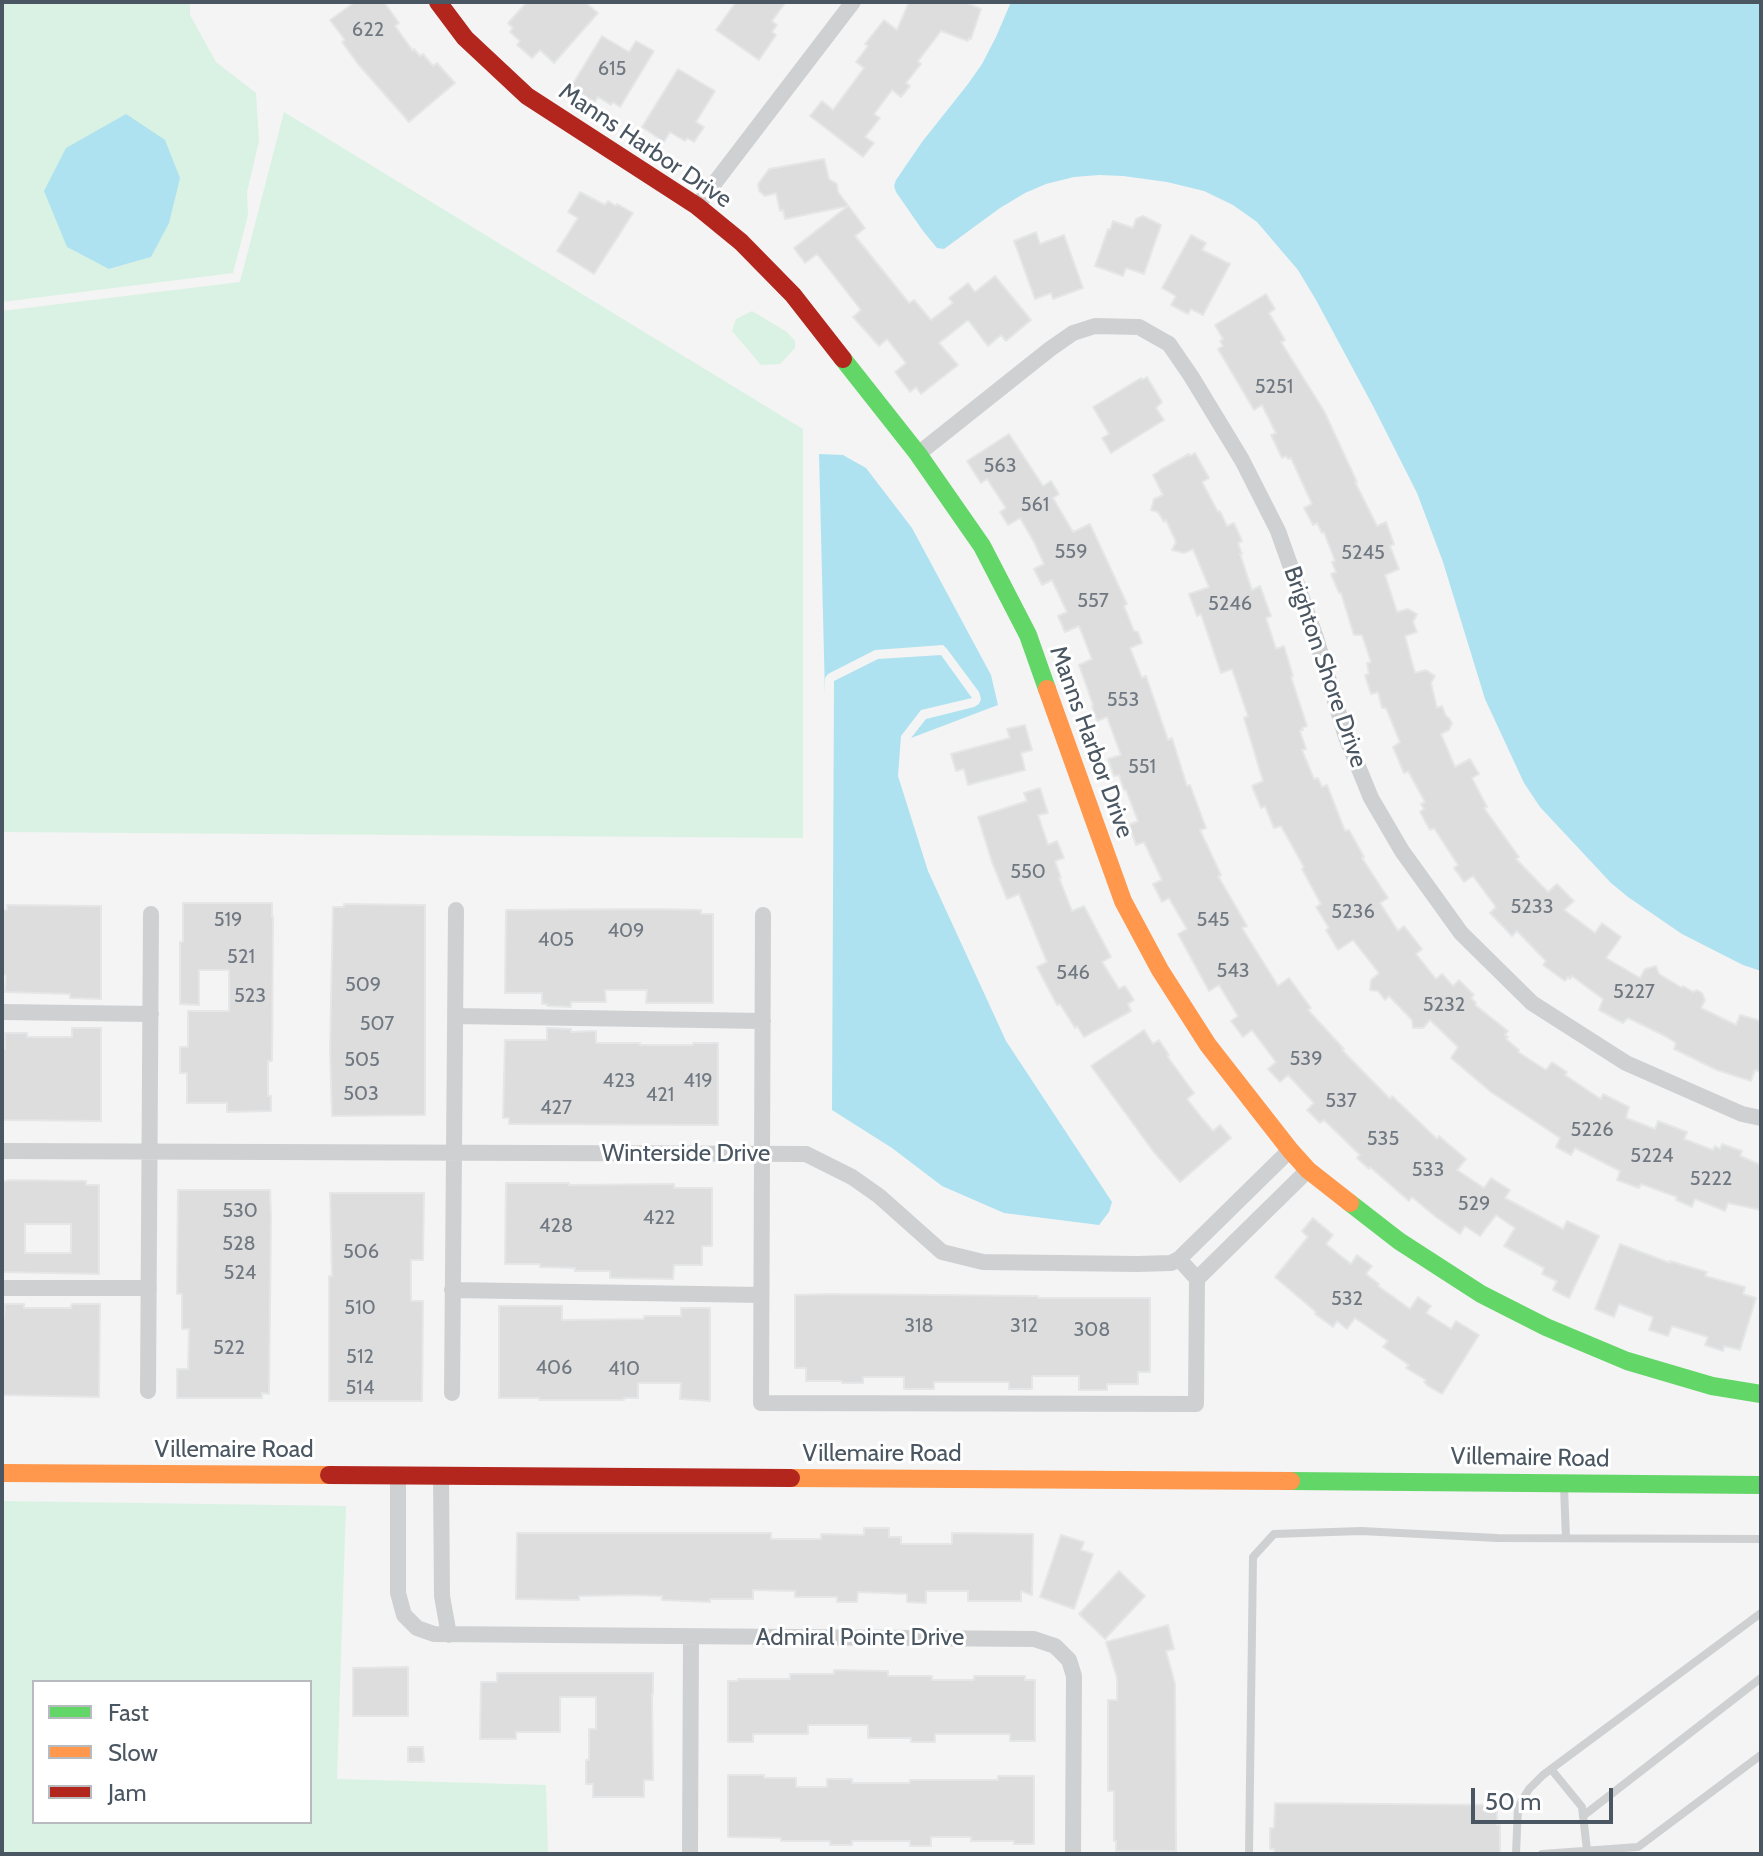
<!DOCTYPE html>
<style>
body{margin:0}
#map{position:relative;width:1763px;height:1856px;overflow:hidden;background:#f4f4f4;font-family:Cabin,sans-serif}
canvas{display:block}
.frame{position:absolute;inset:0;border:4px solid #4a5661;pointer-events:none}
.legend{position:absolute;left:32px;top:1680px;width:280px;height:144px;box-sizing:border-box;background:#fff;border:2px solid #b7bbc0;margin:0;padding:10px 14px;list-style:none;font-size:24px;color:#4a5661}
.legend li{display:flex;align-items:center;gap:16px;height:40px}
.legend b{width:40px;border:2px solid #b7bbc0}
.scale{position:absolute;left:1471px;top:1788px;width:142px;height:36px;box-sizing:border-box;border:4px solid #4a5661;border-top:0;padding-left:10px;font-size:24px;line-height:28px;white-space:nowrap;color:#4a5661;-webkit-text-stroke:6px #fff;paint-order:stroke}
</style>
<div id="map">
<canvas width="1763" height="1856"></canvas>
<div class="frame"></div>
<ul class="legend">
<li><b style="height:10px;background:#63d668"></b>Fast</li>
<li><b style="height:10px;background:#ff974d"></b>Slow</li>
<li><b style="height:10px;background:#b3261e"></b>Jam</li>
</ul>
<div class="scale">50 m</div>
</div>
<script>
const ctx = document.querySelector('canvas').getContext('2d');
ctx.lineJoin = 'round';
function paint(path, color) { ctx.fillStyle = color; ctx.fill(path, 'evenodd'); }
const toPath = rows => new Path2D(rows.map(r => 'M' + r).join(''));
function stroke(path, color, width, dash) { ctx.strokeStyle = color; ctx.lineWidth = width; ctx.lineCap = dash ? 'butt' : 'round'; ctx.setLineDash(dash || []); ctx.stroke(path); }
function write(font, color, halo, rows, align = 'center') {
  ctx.font = font + ' Cabin,sans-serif'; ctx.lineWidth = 6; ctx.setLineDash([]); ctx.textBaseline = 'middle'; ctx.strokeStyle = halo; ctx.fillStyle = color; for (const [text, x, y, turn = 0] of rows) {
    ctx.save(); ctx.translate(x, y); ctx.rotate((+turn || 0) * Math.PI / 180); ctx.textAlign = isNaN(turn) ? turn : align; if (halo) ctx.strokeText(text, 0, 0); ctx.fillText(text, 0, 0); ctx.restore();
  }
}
paint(toPath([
 [2,2,190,2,190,15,216,62,256,93,259,141,247,192,248,215,233,273,2,302],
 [67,247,151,257,110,269],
 [284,112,803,429,803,838,2,832,2,311,240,282],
 [752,311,787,332,795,341,795,348,780,364,761,365,732,331,736,319],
 [2,1501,346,1506,337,1779,546,1785,548,1854,2,1854],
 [310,1682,310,1822,34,1822,34,1682]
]), '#d9f2e3');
paint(toPath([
 [1011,2,1761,2,1761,971,1743,965,1682,934,1628,897,1611,883,1540,807,1524,783,1485,699,1443,562,1417,493,1373,406,1316,300,1298,270,1257,222,1233,205,1204,191,1167,182,1123,176,1099,175,1074,177,1046,184,1025,193,1000,208,944,249,937,248,923,231,896,192,894,186,896,180,922,142,968,84,982,64,996,37],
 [126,114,165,140,180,178,169,223,151,257,109,269,67,247,44,191,66,148],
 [819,454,843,455,866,468,912,528,991,675,998,705,911,738,926,719,974,707,979,704,981,699,979,692,947,649,943,645,875,650,828,674,825,678,825,695],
 [941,655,972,698,921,710,901,736,898,776,928,871,1006,1041,1112,1202,1109,1212,1099,1225,1004,1213,942,1186,892,1148,832,1110,834,681,878,659]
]), '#aee2f0');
const building = toPath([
 [355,2,384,2,399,23,395,26,413,51,414,49,420,56,423,54,433,66,437,63,455,83,409,122,358,64,342,42,345,40,330,20,355,2],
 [527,2,585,2,598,13,554,63,540,50,532,58,517,45,520,41,510,32,513,28,508,23,527,2],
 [736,2,786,2,772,21,777,25,772,32,776,35,759,60,716,30,736,2],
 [909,2,965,2,981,9,971,39,969,38,968,41,941,31,918,61,921,64,906,83,910,86,901,97,892,90,874,114,880,118,865,137,874,143,863,157,810,116,822,101,833,110,864,68,856,62,868,46,865,44,884,20,897,30,909,2],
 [602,36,629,52,636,41,654,51,620,107,613,102,611,105,598,97,595,102,571,87,602,36],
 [678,69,715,91,696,122,704,127,694,142,687,138,685,141,670,132,664,142,642,127,678,69],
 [824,159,829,179,837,184,838,192,865,228,855,236,909,303,914,300,931,320,953,303,949,298,968,283,975,292,995,276,1031,320,1006,341,1001,335,988,346,968,320,939,343,958,365,921,394,916,387,910,392,895,372,906,363,887,339,879,346,853,317,861,310,817,254,805,263,794,248,848,206,785,219,783,210,780,211,776,193,765,196,759,191,758,184,769,169,824,159],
 [580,192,605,205,608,201,616,206,617,204,633,213,594,274,557,251,578,218,568,212,580,192],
 [1143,216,1161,225,1144,274,1126,268,1123,276,1095,266,1108,229,1110,230,1113,221,1133,228,1136,219,1143,216],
 [1036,232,1040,244,1064,235,1083,288,1053,299,1051,293,1035,299,1014,241,1036,232],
 [1191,235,1206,243,1202,250,1230,264,1203,315,1191,309,1188,314,1171,305,1176,296,1162,288,1191,235],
 [1266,294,1275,309,1269,313,1285,340,1281,342,1324,411,1357,482,1355,482,1377,526,1386,522,1394,544,1390,546,1399,569,1385,575,1397,612,1408,609,1417,614,1413,622,1417,632,1405,636,1415,673,1426,670,1435,676,1431,683,1437,708,1442,706,1446,716,1449,718,1452,723,1449,730,1441,734,1455,767,1470,759,1479,774,1472,778,1487,807,1484,808,1519,857,1516,859,1548,892,1557,884,1574,901,1564,910,1595,933,1602,923,1621,937,1606,958,1640,978,1645,969,1656,966,1659,974,1682,988,1683,986,1693,992,1697,990,1702,993,1705,1000,1701,1008,1736,1025,1740,1015,1761,1021,1761,1072,1755,1070,1751,1081,1717,1070,1674,1049,1676,1043,1665,1036,1628,1018,1623,1023,1599,1010,1603,999,1572,976,1570,979,1568,977,1565,981,1543,965,1546,961,1517,931,1512,936,1490,913,1496,907,1473,876,1464,882,1454,868,1458,865,1434,828,1430,830,1420,812,1424,809,1421,804,1425,802,1408,771,1404,773,1393,747,1400,742,1386,708,1382,708,1378,692,1371,694,1365,675,1369,674,1367,663,1371,662,1362,635,1354,635,1341,593,1339,593,1331,574,1336,572,1332,562,1335,561,1324,532,1322,533,1317,523,1313,525,1304,508,1312,504,1291,458,1288,459,1286,456,1282,458,1271,435,1276,433,1262,405,1254,410,1218,349,1223,346,1220,341,1223,339,1215,325,1266,294],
 [1147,377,1162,402,1156,408,1164,420,1111,453,1102,438,1109,434,1093,407,1141,378,1142,380,1147,377],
 [1009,434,1043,486,1051,481,1059,494,1053,498,1073,532,1090,524,1127,604,1124,606,1134,631,1138,632,1142,643,1130,648,1142,678,1146,676,1168,740,1172,738,1187,786,1190,785,1206,828,1200,830,1221,875,1218,876,1247,926,1242,928,1278,986,1289,978,1311,1008,1308,1010,1344,1049,1342,1050,1390,1099,1392,1096,1437,1139,1439,1136,1466,1159,1457,1170,1484,1188,1491,1178,1510,1190,1505,1198,1563,1229,1567,1221,1599,1236,1569,1298,1553,1290,1557,1281,1542,1274,1544,1268,1504,1246,1515,1228,1496,1215,1480,1236,1465,1226,1460,1234,1436,1217,1412,1197,1409,1201,1370,1167,1369,1169,1357,1158,1360,1155,1324,1120,1320,1123,1307,1110,1314,1103,1288,1075,1280,1082,1268,1069,1276,1062,1252,1030,1243,1037,1231,1021,1238,1016,1219,985,1209,991,1178,934,1187,929,1169,898,1162,902,1153,884,1162,880,1144,842,1136,845,1129,825,1138,821,1126,790,1124,790,1119,775,1114,776,1108,759,1121,755,1107,717,1097,721,1092,706,1093,705,1079,665,1092,659,1079,626,1065,632,1058,616,1067,612,1052,580,1042,585,1034,569,1044,564,1034,542,1020,518,1008,525,1000,512,1006,508,987,479,981,483,967,461,1009,434],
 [1195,453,1209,478,1202,482,1218,512,1220,511,1227,526,1234,523,1242,541,1238,543,1242,554,1240,554,1252,590,1260,586,1271,616,1266,618,1276,649,1284,646,1293,676,1291,677,1307,726,1302,728,1303,730,1300,731,1306,749,1302,750,1314,779,1318,778,1322,787,1327,785,1345,831,1349,830,1364,857,1362,858,1388,898,1380,903,1398,931,1404,926,1422,949,1416,954,1436,979,1442,974,1453,986,1459,980,1474,995,1471,998,1476,1003,1475,1005,1508,1031,1505,1035,1508,1037,1506,1039,1519,1050,1518,1052,1546,1070,1552,1062,1567,1072,1565,1075,1599,1098,1601,1099,1603,1094,1629,1107,1626,1118,1655,1129,1658,1121,1687,1132,1684,1139,1713,1150,1715,1146,1720,1149,1722,1144,1742,1151,1740,1156,1761,1165,1761,1210,1728,1203,1725,1211,1695,1199,1692,1207,1676,1200,1677,1197,1641,1184,1639,1188,1617,1180,1620,1171,1575,1148,1571,1155,1556,1147,1560,1138,1491,1092,1451,1058,1458,1047,1430,1020,1423,1028,1413,1028,1412,1020,1389,996,1385,1000,1378,991,1370,990,1371,980,1379,973,1353,940,1338,950,1326,930,1329,928,1316,907,1321,904,1302,869,1304,867,1281,826,1274,828,1265,806,1261,808,1252,786,1263,781,1244,718,1248,716,1232,669,1221,673,1201,614,1197,616,1189,594,1209,587,1193,549,1184,553,1172,550,1176,542,1166,520,1164,522,1158,512,1151,510,1154,499,1163,495,1153,475,1160,471,1160,470,1189,454,1190,456,1195,453],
 [1025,725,1032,750,1021,753,1025,770,968,785,964,769,956,771,951,754,1010,738,1007,729,1025,725],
 [1040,788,1048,813,1038,815,1048,845,1057,841,1064,858,1055,861,1061,878,1059,878,1072,911,1084,906,1111,957,1102,962,1119,989,1125,986,1134,1000,1128,1004,1131,1011,1084,1037,1077,1026,1075,1028,1060,1004,1057,1005,1037,967,1047,962,1019,894,1007,899,992,862,978,817,1027,801,1024,793,1040,788],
 [183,903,272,903,272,917,273,917,272,1061,268,1061,268,1096,271,1096,271,1111,227,1112,227,1103,187,1103,187,1073,180,1073,180,1047,188,1047,188,1011,229,1011,229,970,199,970,199,1005,180,1004,180,942,183,942,183,903],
 [344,904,425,905,425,1115,332,1116,330,1050,333,907,344,907,344,904],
 [7,905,101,906,101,999,70,998,70,994,5,992,6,975,2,975,2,910,7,910,7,905],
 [652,909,701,910,701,914,713,914,713,1003,646,1003,647,990,605,990,606,1002,571,1002,571,1007,547,1006,547,1004,542,1004,542,993,505,993,506,910,652,909],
 [72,1028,101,1028,101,1121,2,1120,2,1049,5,1049,5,1033,27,1033,27,1037,72,1037,72,1028],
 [547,1028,571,1029,571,1032,596,1031,596,1043,640,1043,640,1045,693,1045,693,1043,718,1043,718,1125,509,1124,509,1118,503,1118,505,1040,547,1040,547,1028],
 [1144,1030,1153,1044,1159,1040,1169,1055,1167,1056,1194,1093,1187,1099,1201,1117,1213,1131,1220,1125,1231,1138,1180,1182,1153,1151,1091,1066,1144,1030],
 [10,1180,86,1181,86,1185,99,1185,99,1274,2,1272,2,1182,10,1180],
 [25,1224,71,1224,71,1253,25,1253,25,1224],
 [506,1183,569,1183,569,1185,674,1184,674,1188,712,1188,712,1246,702,1246,702,1265,674,1265,673,1279,610,1278,610,1271,575,1271,575,1268,540,1267,540,1264,505,1264,506,1183],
 [178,1190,270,1190,271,1218,269,1394,262,1393,262,1398,177,1398,177,1369,188,1369,189,1329,182,1329,182,1294,177,1294,178,1190],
 [330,1193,424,1193,423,1260,411,1260,411,1301,423,1301,422,1401,329,1401,329,1276,332,1276,330,1193],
 [1313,1218,1333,1235,1326,1244,1351,1264,1357,1255,1372,1266,1366,1274,1379,1284,1378,1286,1410,1309,1418,1297,1431,1306,1426,1313,1451,1329,1456,1321,1479,1335,1442,1394,1428,1386,1424,1382,1426,1380,1406,1368,1409,1365,1383,1347,1388,1341,1355,1318,1347,1329,1337,1321,1333,1327,1315,1314,1316,1312,1275,1277,1308,1237,1302,1231,1313,1218],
 [1620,1244,1670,1263,1670,1261,1707,1272,1705,1276,1745,1287,1743,1294,1756,1298,1740,1350,1724,1346,1723,1351,1705,1345,1708,1337,1672,1326,1668,1336,1649,1330,1653,1317,1619,1304,1614,1317,1595,1309,1620,1244],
 [835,1294,1038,1296,1038,1298,1150,1298,1150,1372,1138,1372,1138,1384,1107,1384,1107,1390,1079,1390,1079,1376,1032,1376,1032,1389,1009,1389,1009,1382,934,1382,934,1389,904,1389,904,1377,863,1377,863,1383,842,1383,842,1381,806,1381,806,1368,795,1368,795,1295,835,1294],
 [5,1304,24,1304,24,1308,71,1308,72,1304,100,1304,99,1397,2,1395,2,1335,5,1304],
 [499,1306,562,1306,562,1320,644,1319,644,1316,681,1316,681,1308,710,1308,710,1401,680,1399,681,1383,638,1383,638,1398,624,1398,624,1400,539,1400,539,1398,499,1398,499,1306],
 [864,1528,889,1528,889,1537,901,1537,901,1544,952,1544,952,1533,1033,1534,1032,1595,1021,1591,1021,1601,968,1601,968,1591,926,1591,926,1603,907,1602,907,1594,858,1592,857,1602,837,1602,837,1597,795,1597,795,1591,753,1590,753,1599,710,1599,710,1602,662,1600,662,1596,630,1595,579,1596,579,1600,516,1599,517,1533,771,1533,771,1539,821,1539,821,1534,864,1535,864,1528],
 [1061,1535,1084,1542,1081,1550,1093,1554,1074,1609,1040,1597,1061,1535],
 [1119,1571,1145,1596,1105,1639,1079,1614,1119,1571],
 [1168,1625,1174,1649,1166,1651,1175,1684,1176,1851,1116,1851,1116,1841,1114,1841,1114,1791,1108,1791,1108,1700,1117,1700,1117,1678,1106,1642,1168,1625],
 [408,1667,408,1716,353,1716,353,1668,408,1667],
 [834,1670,888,1671,888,1676,932,1676,932,1680,974,1680,974,1676,1025,1676,1025,1680,1035,1680,1035,1741,1010,1741,1010,1734,935,1734,935,1742,911,1742,911,1738,868,1738,868,1725,808,1725,808,1734,753,1734,753,1742,728,1742,728,1681,738,1681,738,1679,790,1679,790,1674,834,1674,834,1670],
 [497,1673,653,1673,653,1694,652,1694,653,1780,644,1780,644,1797,593,1797,593,1784,586,1784,586,1760,589,1760,589,1729,596,1729,596,1697,560,1697,560,1732,516,1732,516,1739,480,1739,481,1682,497,1682,497,1673],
 [408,1747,423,1747,424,1762,408,1762,408,1747],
 [728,1775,764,1775,764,1778,796,1778,796,1787,827,1787,827,1779,852,1779,852,1783,910,1783,910,1780,998,1780,998,1776,1034,1776,1034,1844,1014,1844,1014,1841,971,1841,971,1837,931,1837,931,1846,910,1846,910,1841,852,1841,852,1845,830,1845,830,1841,781,1841,781,1838,728,1837,728,1775],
 [1275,1803,1497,1805,1497,1825,1500,1825,1500,1854,1274,1854,1274,1849,1270,1849,1270,1828,1274,1828,1275,1803]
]);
paint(building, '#ddddde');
stroke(building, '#e5e6e7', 2);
stroke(toPath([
 [1564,1487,1566,1538],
 [1551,1769,1582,1807,1587,1850],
 [1583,1816,1761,1678],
 [1249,1854,1253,1557,1274,1534,1361,1531,1497,1538,1761,1539],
 [1516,1854,1518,1807,1529,1789,1543,1775,1761,1613],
 [1542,1854,1638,1847,1761,1755]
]), '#ced0d2', 8);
stroke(toPath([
 [697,206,853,2],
 [918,454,1050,349,1073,333,1095,326,1139,327,1169,344,1191,376,1242,460,1278,531,1316,638,1346,737,1371,798,1402,851,1461,933,1532,1003,1626,1063,1742,1114,1761,1118],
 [763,915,761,1403,1196,1404,1197,1279,1179,1259],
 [2,1012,151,1014],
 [455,1016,763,1021],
 [2,1151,806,1154,852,1177,879,1196,942,1252,983,1262,1137,1264,1171,1263,1179,1259,1290,1150],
 [1197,1279,1308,1170],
 [2,1288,149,1288],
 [452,1290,761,1295],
 [148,1391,151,914],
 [452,1393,456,910],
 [398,1475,398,1593,404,1615,417,1628,434,1634,1034,1639,1055,1646,1069,1660,1074,1676,1073,1854],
 [441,1475,442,1596,449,1635],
 [690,1854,691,1637]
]), '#ced0d2', 16);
stroke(toPath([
 [843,359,918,454,982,546,1028,635,1047,689],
 [1350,1203,1399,1241,1481,1294,1546,1327,1627,1361,1712,1386,1761,1394],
 [1291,1481,1761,1485]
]), '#63d668', 18);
stroke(toPath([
 [1047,689,1123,901,1160,970,1208,1045,1290,1150,1308,1170,1350,1203],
 [2,1473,329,1475],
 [791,1478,1291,1481]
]), '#ff974d', 18);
stroke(toPath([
 [438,2,465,38,527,96,697,206,741,242,793,295,843,359],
 [329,1475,791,1478]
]), '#b3261e', 18);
write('20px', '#707881', null, [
 ["622",368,30],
 ["615",612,69],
 ["5251",1274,387],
 ["563",1000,466],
 ["561",1035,505],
 ["559",1071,552],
 ["5245",1363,553],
 ["557",1093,601],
 ["5246",1230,604],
 ["553",1123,700],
 ["551",1142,767],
 ["550",1028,872],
 ["5233",1532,907],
 ["5236",1353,912],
 ["519",228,920],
 ["545",1213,920],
 ["409",626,931],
 ["405",556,940],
 ["521",241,957],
 ["543",1233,971],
 ["546",1073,973],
 ["509",363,985],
 ["5227",1634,992],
 ["523",250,996],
 ["5232",1444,1005],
 ["507",377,1024],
 ["539",1306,1059],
 ["505",362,1060],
 ["423",619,1081],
 ["419",698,1081],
 ["503",361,1094],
 ["421",660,1095],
 ["537",1341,1101],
 ["427",556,1108],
 ["5226",1592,1130],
 ["535",1383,1139],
 ["5224",1652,1156],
 ["533",1428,1170],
 ["5222",1711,1179],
 ["529",1474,1204],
 ["530",240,1211],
 ["422",659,1218],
 ["428",556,1226],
 ["528",239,1244],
 ["506",361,1252],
 ["524",240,1273],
 ["532",1347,1299],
 ["510",360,1308],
 ["318",919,1326],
 ["312",1024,1326],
 ["308",1092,1330],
 ["522",229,1348],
 ["512",360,1357],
 ["406",554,1368],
 ["410",624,1369],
 ["514",360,1388]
]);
write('24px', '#4a5661', '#fff', [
 ["Manns Harbor Drive",645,146,34],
 ["Brighton Shore Drive",1325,667,71],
 ["Manns Harbor Drive",1091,742,70],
 ["Winterside Drive",686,1154],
 ["Villemaire Road",234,1450],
 ["Villemaire Road",882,1454],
 ["Villemaire Road",1530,1458,1],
 ["Admiral Pointe Drive",860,1638]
]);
</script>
